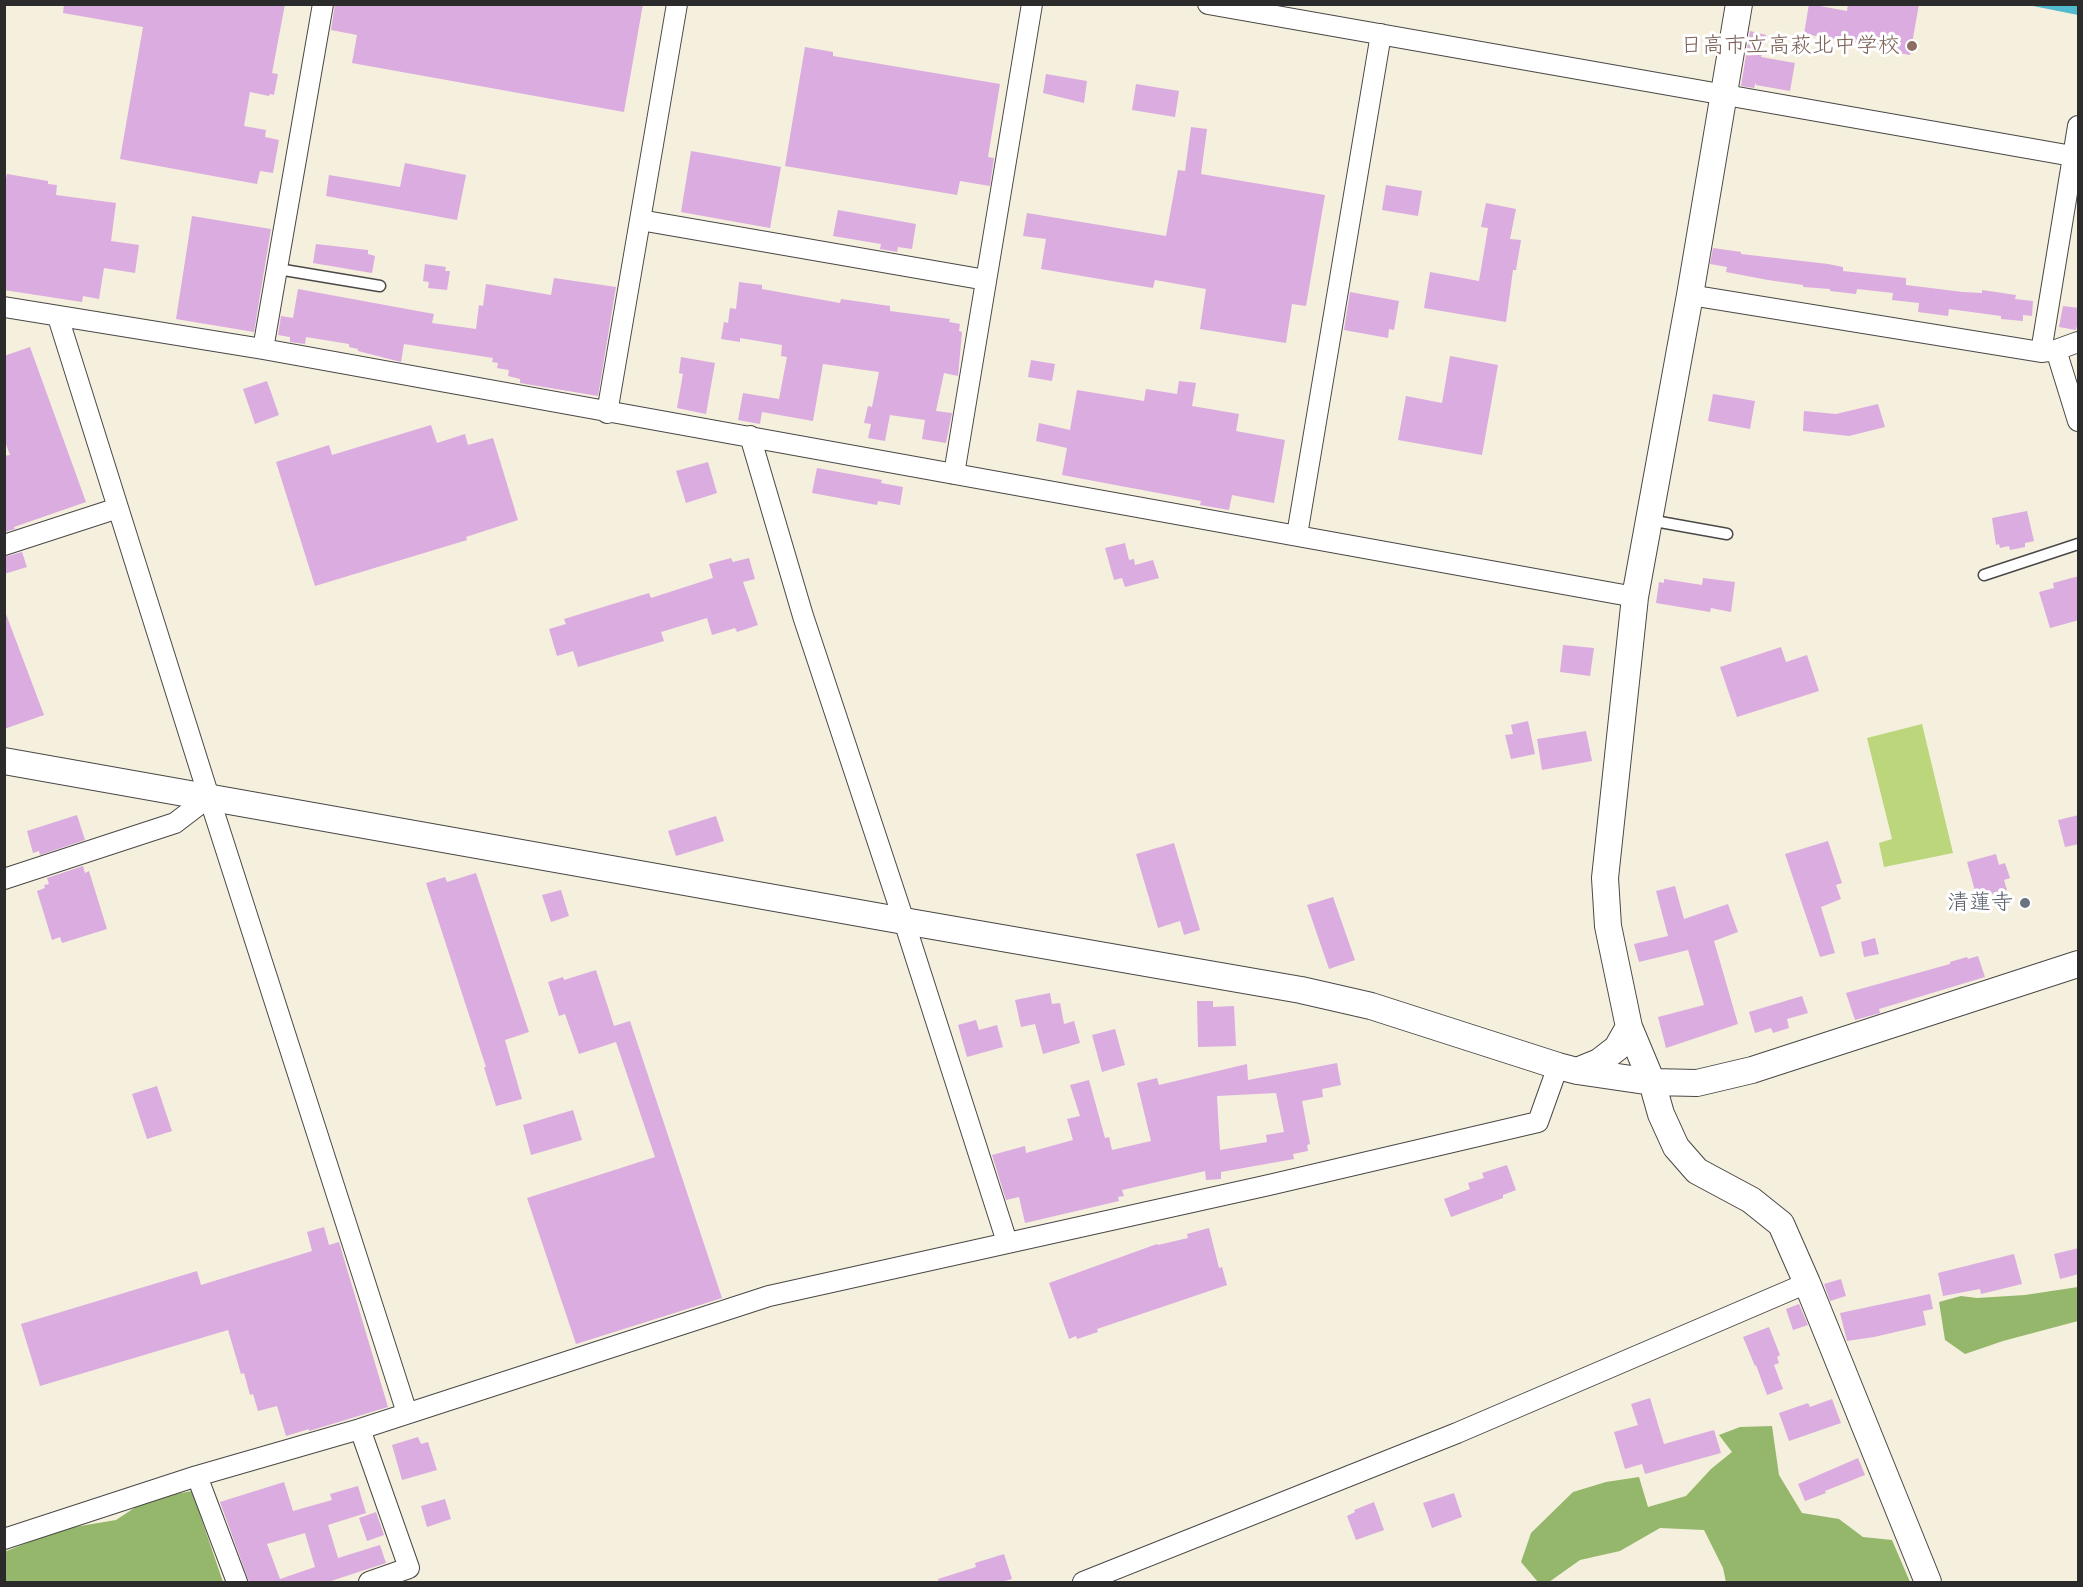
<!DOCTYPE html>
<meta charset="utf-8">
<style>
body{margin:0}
#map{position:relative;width:2083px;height:1587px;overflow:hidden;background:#f5efdd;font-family:"Shantell Sans",sans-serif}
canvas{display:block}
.frame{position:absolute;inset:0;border:6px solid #2b2b2b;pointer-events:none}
</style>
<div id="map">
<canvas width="2083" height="1587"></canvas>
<div class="frame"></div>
</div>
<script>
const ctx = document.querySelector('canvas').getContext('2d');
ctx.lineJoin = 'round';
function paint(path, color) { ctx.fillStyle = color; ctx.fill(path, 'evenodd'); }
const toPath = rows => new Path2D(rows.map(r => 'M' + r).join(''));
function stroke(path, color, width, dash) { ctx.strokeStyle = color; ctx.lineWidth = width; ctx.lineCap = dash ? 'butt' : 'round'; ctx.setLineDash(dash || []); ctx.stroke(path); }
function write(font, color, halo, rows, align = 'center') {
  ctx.font = font + ' "Shantell Sans","Klee One",sans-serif'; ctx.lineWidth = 6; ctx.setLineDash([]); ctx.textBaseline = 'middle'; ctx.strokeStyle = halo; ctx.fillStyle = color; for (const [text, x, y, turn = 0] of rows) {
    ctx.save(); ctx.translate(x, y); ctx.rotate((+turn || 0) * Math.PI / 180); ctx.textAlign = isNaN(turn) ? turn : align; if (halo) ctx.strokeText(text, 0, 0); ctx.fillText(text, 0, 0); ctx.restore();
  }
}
paint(toPath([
 [1922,724,1953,853,1884,867,1879,843,1892,839,1867,738]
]), '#bbd67b');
paint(toPath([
 [2078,1287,2078,1321,2003,1341,1965,1354,1945,1340,1939,1302,1961,1296,1977,1298,2025,1295],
 [1772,1426,1779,1475,1802,1513,1839,1519,1863,1537,1892,1540,1910,1582,1726,1582,1723,1568,1704,1530,1660,1528,1620,1551,1580,1560,1549,1582,1538,1582,1521,1562,1531,1533,1573,1492,1606,1482,1639,1477,1648,1507,1686,1496,1711,1469,1732,1452,1719,1435,1740,1427],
 [192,1491,223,1582,5,1582,4,1552,62,1529,116,1520,148,1499]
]), '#94b76b');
paint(toPath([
 [2033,4,2078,5,2078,15,2033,6]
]), '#51bacf');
paint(toPath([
 [64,4,285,4,272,73,278,74,274,95,270,94,269,96,250,92,244,126,266,130,265,137,279,140,273,173,260,171,257,184,120,159,143,27,63,13],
 [335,4,643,4,624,112,352,63,357,35,331,30],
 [1809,4,1847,11,1848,4,1919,4,1910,55,1869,47,1869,45,1804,34],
 [1750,31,1766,35,1761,57,1795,63,1790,91,1756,85,1756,82,1754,88,1741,86],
 [805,47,833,52,833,56,1000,84,988,157,994,158,990,186,960,181,957,195,785,166],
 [1046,74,1087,81,1084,103,1043,93],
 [1136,84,1179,91,1175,117,1132,110],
 [1191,127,1207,129,1201,174,1325,195,1306,306,1292,304,1286,343,1200,329,1206,289,1155,280,1153,288,1041,269,1046,239,1023,236,1027,213,1166,236,1178,170,1185,171],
 [691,151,781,167,770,228,681,212],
 [405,163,466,175,457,220,326,196,329,175,400,187],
 [7,174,48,181,48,184,57,185,56,195,116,203,111,241,139,245,135,273,104,268,99,299,83,296,82,302,4,290,4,179,6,179],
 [1386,185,1422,191,1418,216,1382,210],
 [1486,203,1516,209,1510,239,1521,240,1516,270,1513,270,1506,322,1424,308,1430,272,1479,281,1488,228,1481,227],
 [838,210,916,224,912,249,898,247,897,252,880,249,881,244,833,236],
 [192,216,271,229,254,332,176,319],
 [316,244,368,250,368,254,375,256,372,273,313,263],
 [1713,248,1741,252,1741,254,1828,264,1843,267,1843,271,1906,278,1906,285,1963,292,1982,293,1982,290,2016,295,2015,299,2033,301,2032,316,2023,315,2023,321,2001,319,2001,316,1949,309,1948,316,1918,312,1919,303,1892,300,1893,293,1857,289,1856,294,1830,291,1830,289,1803,287,1803,285,1768,280,1726,272,1727,267,1710,264],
 [425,264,446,267,445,271,450,271,447,290,428,288,429,282,423,281],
 [554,278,616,287,598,396,520,383,520,379,508,376,509,370,497,368,498,363,492,362,493,358,404,344,401,362,358,351,358,349,349,347,349,344,306,337,305,344,290,342,290,337,278,335,281,316,293,318,298,289,434,314,432,323,476,329,479,305,483,306,486,284,551,295],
 [739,282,762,285,762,289,840,303,841,299,890,306,890,311,950,319,949,322,960,324,959,331,962,332,958,376,944,373,936,411,952,413,946,443,922,439,925,420,890,415,885,441,868,438,871,424,864,423,868,406,872,407,879,372,823,364,813,421,762,412,760,424,738,420,743,393,779,399,787,357,781,356,782,345,740,338,740,342,721,339,724,322,728,323,730,308,736,309],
 [1350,292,1399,301,1394,330,1389,329,1388,338,1344,330],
 [2063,306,2079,308,2079,325,2077,325,2076,330,2059,327],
 [30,347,86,502,14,527,15,529,4,532,4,456,10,455,4,439,4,356],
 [1450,356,1498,365,1482,455,1398,440,1406,396,1442,403],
 [681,357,715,363,706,414,677,408,683,374,679,373],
 [1031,360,1055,364,1052,381,1028,377],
 [267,381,279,415,255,424,243,389],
 [1179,381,1196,383,1192,406,1239,414,1236,431,1285,440,1274,503,1232,495,1229,510,1200,505,1201,501,1062,475,1067,448,1036,441,1039,423,1070,430,1077,390,1144,401,1146,389,1177,394],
 [1713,394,1755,401,1750,429,1708,421],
 [1878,404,1885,427,1849,436,1803,431,1804,411,1836,414],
 [431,425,437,443,465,434,468,445,493,438,518,520,466,537,467,540,315,586,276,462,329,445,332,455],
 [708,462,717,493,686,503,676,471],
 [817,468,882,480,881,483,903,487,900,505,878,501,877,505,812,493],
 [2027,511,2034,541,2025,543,2025,547,2010,550,2009,546,2000,548,1999,544,1996,545,1992,518],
 [1125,543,1129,560,1134,559,1135,565,1153,560,1159,578,1125,587,1122,578,1114,580,1105,548],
 [22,552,27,567,4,574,4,557],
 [731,558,733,562,749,558,755,579,743,582,758,625,737,632,735,628,712,635,707,618,661,632,664,641,578,667,573,651,557,656,549,629,566,624,564,619,649,593,651,598,713,578,709,564],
 [2079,576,2079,620,2050,628,2039,592,2054,588,2053,583],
 [1703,578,1735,582,1731,612,1711,608,1710,612,1656,603,1659,582,1664,583,1664,579,1702,585],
 [6,614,44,715,4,729,4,615],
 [1563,645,1594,648,1590,676,1560,672],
 [1781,647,1786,662,1807,655,1819,691,1737,717,1720,667],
 [1528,721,1535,754,1511,759,1505,735,1513,734,1511,725],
 [1586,731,1592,761,1542,770,1537,739],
 [77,815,85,840,40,855,39,851,33,853,27,831],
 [2079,815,2079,844,2065,847,2058,820],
 [716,816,724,841,676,856,668,831],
 [1828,841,1842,883,1836,885,1841,899,1821,907,1835,953,1820,957,1785,854],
 [1174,843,1200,930,1184,935,1180,921,1158,928,1136,854],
 [1996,854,1999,865,2005,863,2010,878,2004,880,2007,890,1977,898,1967,862],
 [83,866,85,873,89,871,107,929,62,943,60,937,52,940,37,891,45,888,44,885,49,884,47,878],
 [476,873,529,1032,505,1040,522,1099,496,1106,484,1067,486,1067,426,883,445,877,447,882],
 [1675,886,1684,919,1728,904,1738,932,1714,941,1738,1024,1666,1048,1658,1017,1704,1005,1688,950,1639,962,1634,944,1668,936,1656,891],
 [561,890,569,916,551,922,542,895],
 [1333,897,1355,960,1329,969,1307,905],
 [1875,938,1879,954,1864,957,1861,942],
 [1978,956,1985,977,1879,1009,1880,1013,1855,1020,1846,993,1950,964,1950,962,1967,957,1968,959],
 [596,970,614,1026,630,1021,722,1298,576,1344,527,1198,655,1157,616,1042,579,1054,565,1014,559,1016,548,982,563,977,564,980],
 [1050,993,1052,1004,1060,1003,1064,1024,1074,1021,1080,1043,1043,1054,1035,1024,1021,1027,1015,1000],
 [1802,996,1808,1013,1787,1019,1789,1028,1773,1033,1771,1028,1755,1033,1749,1012],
 [1197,1001,1213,1001,1213,1007,1234,1006,1236,1046,1198,1047],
 [976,1020,979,1030,997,1025,1003,1047,967,1057,958,1025],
 [1115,1029,1125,1065,1102,1072,1092,1035],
 [1337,1063,1341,1085,1322,1089,1323,1097,1302,1101,1310,1144,1307,1145,1308,1151,1293,1154,1294,1159,1221,1172,1221,1179,1206,1180,1205,1171,1122,1190,1124,1196,1118,1197,1119,1201,1025,1223,1019,1197,1006,1200,992,1155,1025,1146,1026,1153,1073,1140,1067,1119,1080,1116,1070,1085,1089,1080,1105,1138,1109,1137,1112,1150,1151,1141,1137,1083,1157,1078,1159,1085,1247,1064,1248,1080],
 [1276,1093,1284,1132,1266,1135,1267,1142,1220,1150,1217,1096],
 [157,1086,172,1131,147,1139,132,1094],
 [573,1110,582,1140,531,1155,523,1125],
 [1507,1165,1516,1190,1503,1195,1503,1198,1451,1217,1444,1199,1470,1189,1468,1183,1484,1178,1482,1173],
 [324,1227,329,1245,339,1242,388,1407,309,1431,309,1429,286,1436,277,1406,258,1411,253,1394,250,1395,244,1373,241,1374,228,1330,40,1386,21,1324,197,1271,201,1285,312,1251,307,1232],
 [1209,1228,1219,1268,1222,1267,1227,1285,1097,1329,1098,1332,1077,1339,1076,1336,1069,1339,1049,1283,1157,1244,1158,1245,1188,1238,1187,1234],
 [2079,1248,2079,1274,2060,1279,2054,1254],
 [2014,1254,2022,1284,1981,1294,1980,1289,1943,1296,1938,1273],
 [1841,1279,1846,1296,1830,1301,1824,1284],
 [1930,1294,1933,1309,1923,1311,1926,1325,1874,1337,1847,1341,1840,1313],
 [1799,1304,1808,1325,1793,1330,1786,1309],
 [1769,1327,1780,1355,1777,1357,1779,1363,1774,1365,1783,1389,1767,1395,1756,1365,1755,1366,1743,1337],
 [1650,1398,1664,1444,1714,1430,1721,1453,1645,1474,1642,1464,1625,1469,1614,1432,1638,1425,1631,1404],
 [1832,1399,1841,1423,1789,1441,1779,1413,1808,1403,1810,1407],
 [418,1437,421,1444,428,1442,437,1470,402,1480,392,1445],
 [1858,1458,1865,1475,1825,1491,1826,1493,1805,1501,1798,1484],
 [284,1482,293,1511,332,1500,330,1494,358,1486,366,1513,328,1525,338,1558,380,1545,386,1563,328,1582,249,1582,220,1502],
 [305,1533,315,1567,280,1579,267,1544],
 [1454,1493,1462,1517,1432,1528,1423,1503],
 [445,1499,451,1519,427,1527,421,1506],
 [1374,1502,1384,1530,1356,1540,1347,1516,1355,1512,1354,1510],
 [376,1512,384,1535,367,1541,359,1518],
 [1004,1554,1012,1579,1001,1582,939,1582,938,1579,976,1567,975,1563]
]), '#daace0');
const service = toPath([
 [278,269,380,286],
 [1649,520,1727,534],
 [1984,575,2078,544]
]);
const minor = toPath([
 [1208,4,2078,157],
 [640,220,986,280],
 [1690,295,2041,352,2078,126],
 [4,307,263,349,1635,597],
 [58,317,209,797,407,1413],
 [263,349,323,4],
 [2056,350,2078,342],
 [2041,352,2056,350,2078,421],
 [607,413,677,4],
 [750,436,803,616,904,921,1007,1242],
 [954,474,1032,4],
 [1297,535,1381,34],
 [4,545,118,508],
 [4,879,175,823,209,797],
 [360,1429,409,1568,369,1582],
 [197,1476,237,1582],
 [4,1539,197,1476,360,1429,769,1296,1269,1185,1538,1122,1558,1066],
 [1083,1582,1457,1433,1807,1283]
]);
const tertiary = toPath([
 [1739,4,1690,295,1635,597,1605,878,1608,926,1629,1027,1652,1082,1661,1114,1676,1147,1697,1171,1751,1200,1781,1224,1807,1283,1928,1582],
 [4,761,904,921,1301,990,1371,1006,1558,1066,1577,1071,1652,1082,1697,1083,1752,1070,2078,964],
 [1577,1071,1599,1062,1617,1048,1629,1027]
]);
stroke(service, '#494846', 13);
stroke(minor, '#494846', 22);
stroke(tertiary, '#494846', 28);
stroke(service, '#fff', 10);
stroke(minor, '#fff', 20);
stroke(tertiary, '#fff', 26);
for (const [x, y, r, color] of [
 [1912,46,6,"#8d6e63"],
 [2025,903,6,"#6b7280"]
]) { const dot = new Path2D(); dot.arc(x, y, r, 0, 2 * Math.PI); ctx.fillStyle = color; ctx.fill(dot); stroke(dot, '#fff', 2); }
write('22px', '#785e54', '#fff', [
 ["日高市立高萩北中学校",1900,46]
], 'right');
write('22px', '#5b616d', '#fff', [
 ["清蓮寺",2013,903]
], 'right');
</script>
